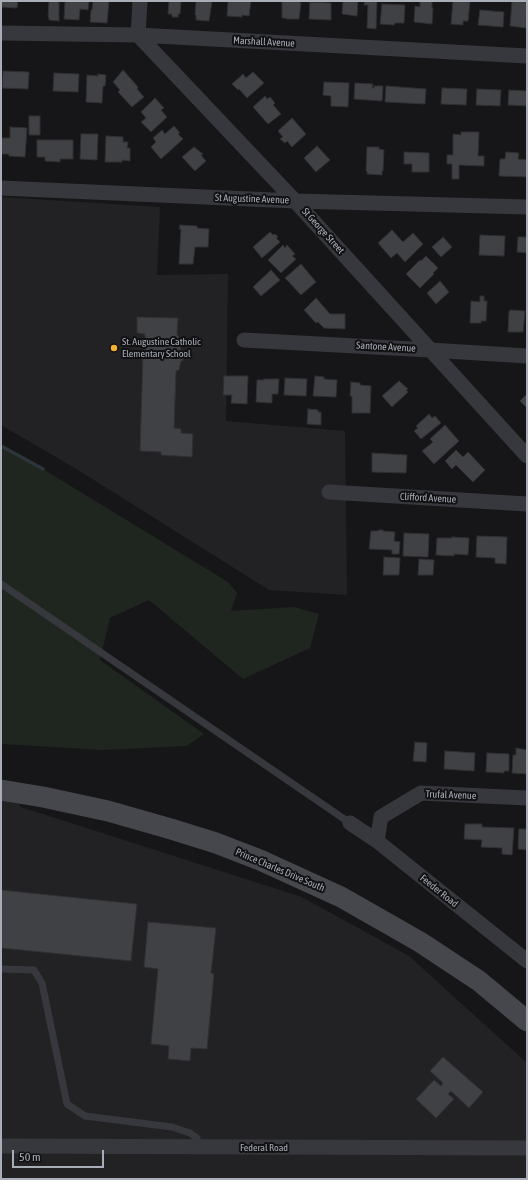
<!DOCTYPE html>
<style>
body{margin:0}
#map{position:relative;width:528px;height:1180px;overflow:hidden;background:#161618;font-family:"Asap Condensed",sans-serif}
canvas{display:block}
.frame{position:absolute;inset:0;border:2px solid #a8adb8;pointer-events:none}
.scale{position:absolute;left:12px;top:1150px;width:92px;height:18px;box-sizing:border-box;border:2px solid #a8adb8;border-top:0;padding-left:5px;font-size:12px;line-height:14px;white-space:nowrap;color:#a8adb8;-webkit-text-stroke:3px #111113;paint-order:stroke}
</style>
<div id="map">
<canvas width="528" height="1180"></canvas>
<div class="frame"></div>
<div class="scale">50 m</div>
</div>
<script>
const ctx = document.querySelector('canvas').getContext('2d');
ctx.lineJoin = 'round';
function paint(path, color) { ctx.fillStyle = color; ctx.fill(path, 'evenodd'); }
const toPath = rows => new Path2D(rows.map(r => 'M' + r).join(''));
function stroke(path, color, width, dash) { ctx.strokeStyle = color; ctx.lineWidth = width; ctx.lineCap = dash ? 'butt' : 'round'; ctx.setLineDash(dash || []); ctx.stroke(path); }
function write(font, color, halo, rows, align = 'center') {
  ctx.font = font + ' "Asap Condensed",sans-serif'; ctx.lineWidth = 4; ctx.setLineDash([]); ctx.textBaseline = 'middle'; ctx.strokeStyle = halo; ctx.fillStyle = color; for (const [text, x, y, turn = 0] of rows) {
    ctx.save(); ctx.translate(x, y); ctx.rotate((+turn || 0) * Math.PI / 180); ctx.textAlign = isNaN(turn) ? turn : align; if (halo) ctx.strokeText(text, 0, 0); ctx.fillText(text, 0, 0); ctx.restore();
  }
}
paint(toPath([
 [1,197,160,207,157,275,228,274,226,421,345,431,347,595,269,590,78,470,1,425],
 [1,778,21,807,302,897,409,956,527,1063,527,1179,1,1179]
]), '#222225');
paint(toPath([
 [1,446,43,469,228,582,237,593,231,611,294,607,319,614,310,648,243,679,149,600,110,618,100,660,204,734,187,746,103,750,1,744]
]), '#1e261f');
stroke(toPath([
 [1,446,43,469]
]), '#2c353c', 3.5);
const building = toPath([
 [1,1,18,1,17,8,1,7,1,1],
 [49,1,59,1,59,21,49,20,49,17,48,17,49,1],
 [65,1,89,1,88,10,80,9,79,20,64,19,65,1],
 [93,1,109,1,107,23,90,22,91,10,92,10,93,1],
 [169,1,181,1,180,14,178,14,178,17,172,17,172,14,168,14,169,1],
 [196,1,212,1,209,21,196,20,196,15,195,15,196,1],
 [228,1,251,1,249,16,242,15,242,17,227,16,228,1],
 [282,1,300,1,300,3,301,3,299,19,286,19,286,18,282,18,282,1],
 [343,1,358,1,357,16,342,14,343,1],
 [365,1,377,1,376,29,367,28,368,5,364,5,365,1],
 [420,1,432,1,432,8,433,8,432,24,414,22,415,6,420,7,420,1],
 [453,1,470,1,468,21,463,21,463,25,451,24,453,1],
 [512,1,527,2,526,28,510,26,512,1],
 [310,2,331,3,331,20,309,19,310,2],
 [382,4,405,5,404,23,395,23,394,25,380,24,382,4],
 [480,10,504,12,503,27,478,25,480,10],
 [123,70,138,87,137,89,144,97,132,107,118,92,120,90,113,82,123,70],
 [3,71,29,72,28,89,2,88,3,71],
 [253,72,264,83,247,98,239,89,238,90,232,84,243,74,246,78,253,72],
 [54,73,79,74,78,92,53,91,54,73],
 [98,74,106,75,105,86,103,86,102,103,86,102,87,75,98,76,98,74],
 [324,82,349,83,348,107,331,106,331,96,323,95,324,82],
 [355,83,373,84,372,88,374,88,374,86,383,86,382,101,354,99,355,83],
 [386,86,426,89,425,104,385,102,386,86],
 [442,88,467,89,466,105,441,104,442,88],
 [477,89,501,90,500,106,476,105,477,89],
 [509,90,527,91,527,106,508,105,509,90],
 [265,96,267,99,270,97,275,103,273,105,281,114,268,124,253,107,265,96],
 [155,98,164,108,161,110,167,117,151,132,141,122,146,118,141,112,155,98],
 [29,116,40,116,40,135,29,135,29,116],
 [292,118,306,134,292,147,287,141,285,143,280,139,283,137,278,131,292,118],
 [174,126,180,133,178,134,183,139,161,159,151,147,156,142,153,138,162,130,165,134,174,126],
 [10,127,27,128,25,157,9,156,9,154,1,154,1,138,10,138,10,127],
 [461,132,479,132,478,156,484,156,484,166,459,165,459,179,452,179,452,164,447,164,447,155,453,155,453,134,461,135,461,132],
 [81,134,98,134,97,160,80,159,81,134],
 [106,136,123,137,123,142,128,142,127,148,130,148,130,161,122,160,122,162,105,162,106,136],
 [37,140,73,140,73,159,60,159,60,162,45,161,45,157,37,157,37,140],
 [317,146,330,160,316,172,304,158,317,146],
 [194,147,203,154,201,155,206,161,195,171,182,157,194,147],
 [367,147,379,147,379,149,384,150,383,171,382,171,382,175,367,174,367,171,366,171,367,147],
 [404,152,429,153,429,172,412,172,412,164,404,164,404,152],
 [506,152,519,153,518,159,527,160,527,177,499,176,500,159,505,159,506,152],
 [180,225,197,226,197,228,209,229,208,247,195,247,193,264,179,264,181,229,179,229,180,225],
 [392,230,403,242,413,233,423,244,405,262,397,253,391,258,378,243,392,230],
 [270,232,273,235,275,234,278,237,276,238,280,242,262,258,253,247,270,232],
 [480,235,505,236,504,256,479,255,480,235],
 [443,237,452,247,441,257,432,247,443,237],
 [518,237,527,237,527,253,517,252,518,237],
 [283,245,285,248,287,245,295,254,292,256,296,259,281,273,268,260,283,245],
 [426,256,438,268,433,273,434,274,420,288,406,274,420,260,421,261,426,256],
 [301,264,316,282,301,295,285,278,301,264],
 [271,270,280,280,261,296,253,287,271,270],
 [440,281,449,292,436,304,427,293,440,281],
 [480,296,484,296,484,301,487,301,486,321,481,321,481,323,470,323,471,301,480,302,480,296],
 [316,298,330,314,345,314,345,329,324,328,318,322,316,323,304,310,316,298],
 [511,310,525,311,523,332,508,332,509,311,511,310],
 [137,317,178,318,177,334,180,340,181,350,183,350,183,361,181,361,179,370,176,371,174,428,181,429,181,433,193,434,192,457,161,455,161,452,140,451,143,354,145,354,145,334,137,333,137,317],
 [224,376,248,376,247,404,231,403,232,395,223,395,224,376],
 [315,376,324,377,324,379,337,380,336,397,313,396,315,376],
 [285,378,307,379,306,396,284,395,285,378],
 [264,379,279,379,278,394,272,394,272,403,256,402,257,380,264,380,264,379],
 [399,381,408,389,406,390,408,392,392,407,382,396,399,381],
 [351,382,360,383,360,385,371,386,370,413,352,413,352,396,350,396,351,382],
 [527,394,527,408,520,401,527,394],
 [308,409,318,410,318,412,321,412,321,425,307,424,308,409],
 [429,414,432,418,435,416,441,423,421,439,414,431,418,428,416,426,429,414],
 [445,425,459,441,434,464,422,451,433,442,430,439,445,425],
 [456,450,463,457,468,452,485,470,473,482,456,465,452,469,445,461,456,450],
 [372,453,407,455,406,473,372,472,372,453],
 [379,530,383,530,383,531,395,532,394,541,400,542,399,554,392,554,392,550,369,549,371,531,378,531,379,530],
 [404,533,429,534,428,557,403,556,404,533],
 [477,536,507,537,506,564,495,563,495,558,476,557,477,536],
 [452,537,469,538,468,555,454,554,454,556,436,555,437,538,452,538,452,537],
 [384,557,400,558,399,575,383,575,384,557],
 [419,559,434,560,433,575,418,575,419,559],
 [415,742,427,743,426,762,413,761,415,742],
 [516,748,527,750,527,774,512,773,513,755,516,755,516,748],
 [445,751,475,753,474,771,444,769,445,751],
 [487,753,509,754,509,771,504,771,504,773,486,772,487,753],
 [465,824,482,824,482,827,514,828,512,855,502,854,502,848,481,847,482,840,464,839,465,824],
 [519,829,527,829,527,850,518,849,519,829],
 [1,890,137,904,131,961,1,948,1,890],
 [148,922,216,928,211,973,214,974,207,1049,191,1048,190,1061,168,1059,169,1046,151,1044,158,969,144,967,148,922],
 [443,1057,483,1092,469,1108,451,1091,448,1094,454,1099,436,1118,416,1099,434,1080,441,1086,443,1083,430,1071,443,1057]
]);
paint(building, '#404145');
stroke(building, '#303034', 1);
stroke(toPath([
 [1,584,350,823],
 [1,969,34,970,42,983,67,1104,85,1116,172,1127,190,1133,197,1138,197,1148]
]), '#37383d', 7);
stroke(toPath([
 [140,1,138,35,295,201,527,456],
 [1,33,138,35,527,56],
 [1,188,295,201,527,207],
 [244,340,430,350,527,356],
 [329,492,527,504],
 [350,823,377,841,527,961],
 [377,841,381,817,421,793,527,798],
 [1,1146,527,1148]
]), '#37383d', 15);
stroke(toPath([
 [1,790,43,797,108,811,171,829,216,843,260,860,341,897,420,942,479,981,527,1021]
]), '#45474d', 21);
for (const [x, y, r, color] of [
 [114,348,4,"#f2b134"]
]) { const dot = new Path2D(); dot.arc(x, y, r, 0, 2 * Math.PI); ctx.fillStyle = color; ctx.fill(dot); stroke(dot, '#111113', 1.5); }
write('10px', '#a8adb8', '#111113', [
 ["Marshall Avenue",264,42,3],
 ["St Augustine Avenue",252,199,2],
 ["St George Street",323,231,48],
 ["Santone Avenue",386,347,3],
 ["Clifford Avenue",428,498,3],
 ["Trufal Avenue",451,795,2],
 ["Prince Charles Drive South",280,870,23],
 ["Feeder Road",439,891,39],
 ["Federal Road",264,1148]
]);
write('10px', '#a8adb8', '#111113', [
 ["St. Augustine Catholic",122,342],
 ["Elementary School",122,354]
], 'left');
</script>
